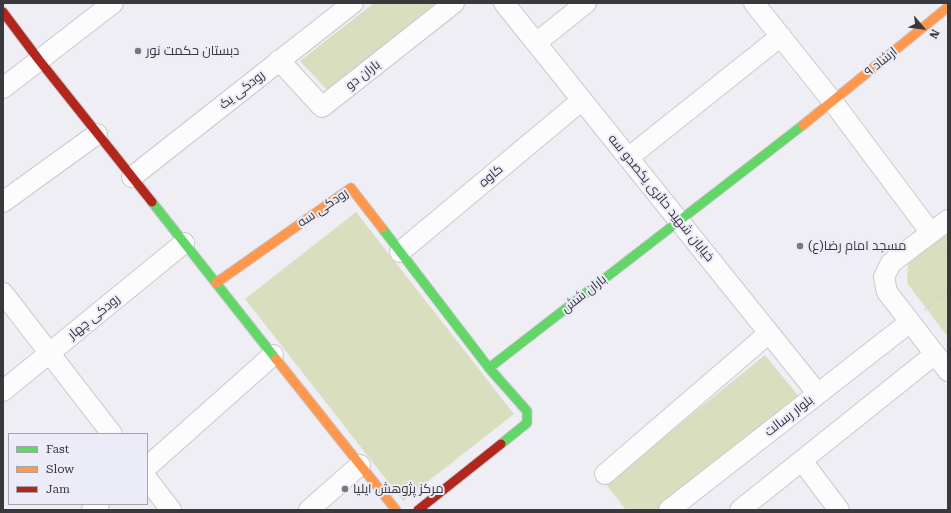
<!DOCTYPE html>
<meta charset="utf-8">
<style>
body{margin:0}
#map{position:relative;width:951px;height:513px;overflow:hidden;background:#eeeef4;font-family:"Roboto Serif",serif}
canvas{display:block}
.frame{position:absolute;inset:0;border:4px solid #38383d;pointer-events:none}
.legend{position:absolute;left:8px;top:433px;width:140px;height:72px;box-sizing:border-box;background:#ebecf7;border:1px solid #a3a4ad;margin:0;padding:5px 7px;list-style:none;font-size:12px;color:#38383d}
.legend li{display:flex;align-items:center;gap:8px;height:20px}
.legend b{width:20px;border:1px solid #a3a4ad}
.north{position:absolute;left:903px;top:8px;width:40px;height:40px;-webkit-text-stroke:3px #ebecf7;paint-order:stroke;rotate:118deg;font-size:11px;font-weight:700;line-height:16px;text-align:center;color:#38383d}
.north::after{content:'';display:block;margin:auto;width:14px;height:18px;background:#38383d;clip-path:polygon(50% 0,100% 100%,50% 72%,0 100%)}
</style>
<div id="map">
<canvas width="951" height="513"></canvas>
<div class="frame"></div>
<ul class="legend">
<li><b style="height:5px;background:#63d668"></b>Fast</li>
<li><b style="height:5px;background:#ff974d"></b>Slow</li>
<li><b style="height:5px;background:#b3261e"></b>Jam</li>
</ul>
<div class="north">N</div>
</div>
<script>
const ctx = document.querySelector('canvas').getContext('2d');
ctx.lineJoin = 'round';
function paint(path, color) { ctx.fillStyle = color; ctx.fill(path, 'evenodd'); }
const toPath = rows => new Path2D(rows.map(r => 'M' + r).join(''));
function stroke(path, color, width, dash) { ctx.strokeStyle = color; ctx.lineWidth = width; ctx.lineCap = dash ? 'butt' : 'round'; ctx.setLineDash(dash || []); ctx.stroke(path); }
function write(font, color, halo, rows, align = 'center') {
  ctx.font = font + ' "Roboto Serif",Cairo,serif'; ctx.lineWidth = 4; ctx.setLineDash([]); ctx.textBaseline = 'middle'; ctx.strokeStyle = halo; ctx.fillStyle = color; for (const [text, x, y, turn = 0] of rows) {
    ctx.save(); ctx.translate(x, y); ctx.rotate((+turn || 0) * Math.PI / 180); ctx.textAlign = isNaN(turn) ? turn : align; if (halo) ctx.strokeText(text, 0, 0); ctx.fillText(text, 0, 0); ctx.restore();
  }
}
paint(toPath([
 [374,3,448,3,332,95,300,61],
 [356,212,514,414,403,501,245,299],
 [948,233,948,337,907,283,908,264],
 [765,355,800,398,660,510,626,510,606,484]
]), '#d9debf');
const street = toPath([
 [504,3,818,394],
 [754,3,833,102,931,233],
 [536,43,586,3],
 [279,60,322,107,454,3],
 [3,88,113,3],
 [628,158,781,36],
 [132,177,353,3],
 [3,202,97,134],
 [948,220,891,263,884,277,887,292,948,371],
 [400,252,582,100],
 [3,293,112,434],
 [3,391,184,243],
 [802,461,839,510],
 [147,467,273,355],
 [605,474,769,333],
 [147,479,171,510],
 [92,510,99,504],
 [309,510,360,465],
 [669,510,910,322],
 [740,510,935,354]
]);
const fast = toPath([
 [152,202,276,359],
 [382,228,489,368,527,411,527,423,501,444],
 [489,368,803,125]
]);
const slow = toPath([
 [803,125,948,7],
 [216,283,351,188,382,228],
 [276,359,396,510]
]);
const jam = toPath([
 [3,12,39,60,152,202],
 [418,510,501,444]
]);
stroke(street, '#cacace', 22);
stroke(fast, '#cacace', 11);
stroke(slow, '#cacace', 11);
stroke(jam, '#cacace', 11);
stroke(toPath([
 [942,248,948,256],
 [925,310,948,292]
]), '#cdcdd0', 2.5, [1, 3]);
stroke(street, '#fcfcfd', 20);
stroke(fast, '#63d668', 9);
stroke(slow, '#ff974d', 9);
stroke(jam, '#b3261e', 9);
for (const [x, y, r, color] of [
 [138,51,4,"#78787d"],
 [800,246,4,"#78787d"],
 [345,489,4,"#78787d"]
]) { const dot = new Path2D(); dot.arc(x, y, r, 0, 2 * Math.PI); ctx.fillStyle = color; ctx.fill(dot); stroke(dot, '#ebecf7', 1.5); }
write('13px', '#38383d', '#ebecf7', [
 ["دبستان حکمت نور",146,51],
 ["مسجد امام رضا(ع)",808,246],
 ["مرکز پژوهش ایلیا",353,489]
], 'left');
write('13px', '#38383d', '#ebecf7', [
 ["ارشاد ۹",881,62,-39],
 ["باران دو",363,75,-38],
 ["رودکی یک",242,90,-38],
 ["کاوه",491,176,-40],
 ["خیابان شهید حائری یکصدو سه",661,198,51],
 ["رودکی سه",323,208,-34],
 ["باران شش",584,294,-38],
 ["رودکی چهار",94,317,-39],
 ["بلوار رسالت",789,416,-38]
]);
</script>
